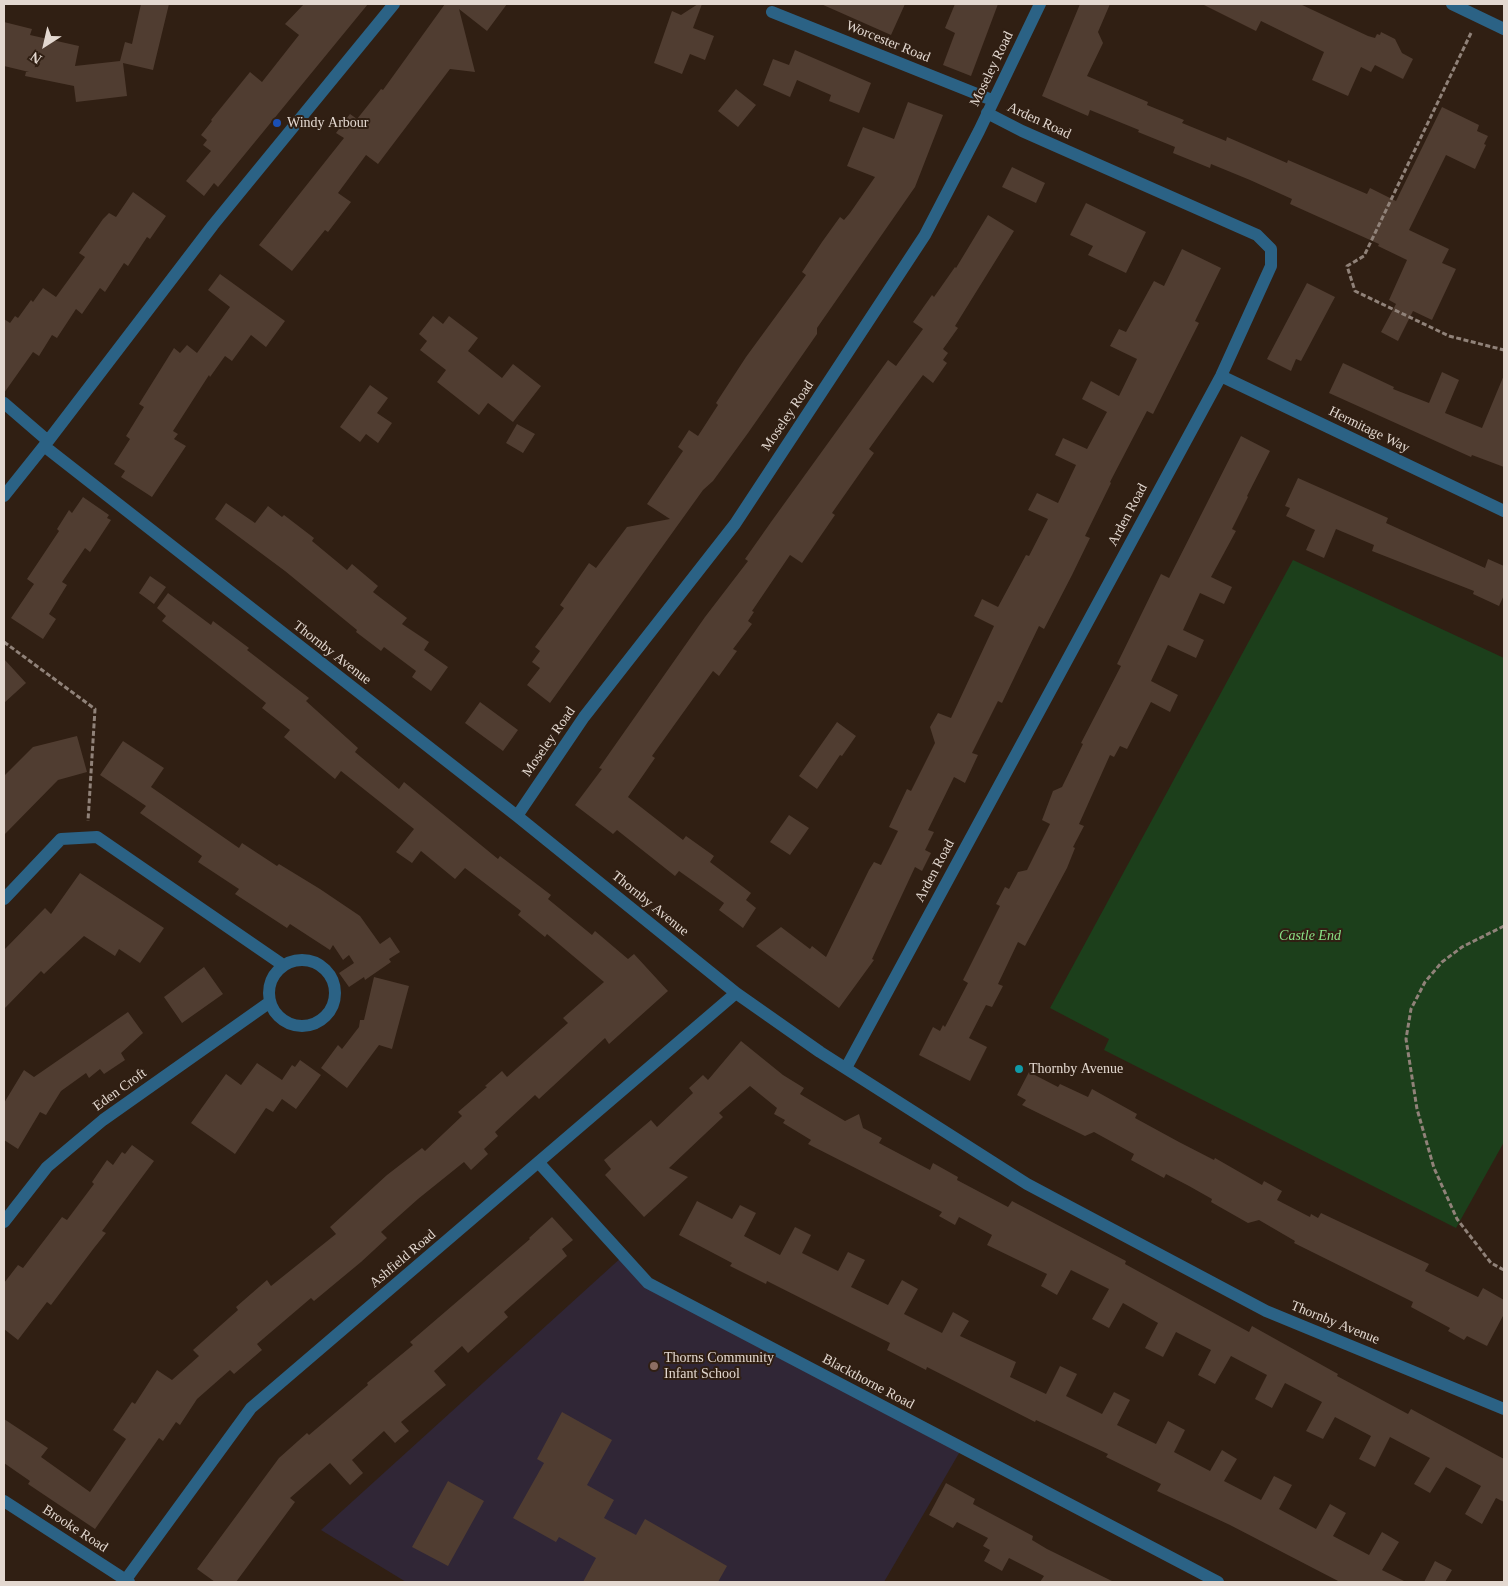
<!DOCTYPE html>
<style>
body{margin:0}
#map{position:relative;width:1508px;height:1586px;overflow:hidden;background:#301f13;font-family:Georgia,serif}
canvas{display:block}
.frame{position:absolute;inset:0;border:5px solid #e3d8d0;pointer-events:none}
.north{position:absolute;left:20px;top:20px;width:50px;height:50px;-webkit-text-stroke:4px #301f13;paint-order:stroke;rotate:215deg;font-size:14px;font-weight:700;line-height:20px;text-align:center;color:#e3d8d0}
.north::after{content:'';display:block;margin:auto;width:18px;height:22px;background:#e3d8d0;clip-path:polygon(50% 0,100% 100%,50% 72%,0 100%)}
</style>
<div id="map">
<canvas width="1508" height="1586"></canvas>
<div class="frame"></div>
<div class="north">N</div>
</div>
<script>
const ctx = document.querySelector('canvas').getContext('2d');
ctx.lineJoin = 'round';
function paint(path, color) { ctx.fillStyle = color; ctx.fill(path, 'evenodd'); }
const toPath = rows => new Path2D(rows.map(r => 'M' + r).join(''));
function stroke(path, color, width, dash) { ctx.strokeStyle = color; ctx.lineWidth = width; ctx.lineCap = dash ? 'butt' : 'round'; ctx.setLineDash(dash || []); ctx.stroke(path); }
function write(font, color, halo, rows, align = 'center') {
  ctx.font = font + ' Georgia,serif'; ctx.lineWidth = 4; ctx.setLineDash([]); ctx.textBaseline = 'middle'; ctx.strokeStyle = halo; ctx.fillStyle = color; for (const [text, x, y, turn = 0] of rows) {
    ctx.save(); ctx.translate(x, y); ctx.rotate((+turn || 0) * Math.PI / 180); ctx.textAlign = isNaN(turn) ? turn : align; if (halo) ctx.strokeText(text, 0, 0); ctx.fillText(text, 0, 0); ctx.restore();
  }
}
paint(toPath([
 [623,1256,648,1283,962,1448,884,1582,406,1582,321,1530]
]), '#302636');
paint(toPath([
 [1293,560,1504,658,1504,1142,1456,1228,1104,1050,1109,1039,1050,1008]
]), '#1c3f1b');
paint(toPath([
 [141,4,169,4,153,70,123,63,127,96,76,102,74,86,25,76,26,72,29,72,4,66,4,22,32,29,30,35,79,46,75,66,120,61,125,42,132,44],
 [304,4,368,4,218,187,214,183,204,196,186,181,211,151,203,145,207,140,201,135,212,121,211,120,250,72,262,82,299,35,285,24],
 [445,4,507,4,487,31,459,9,475,72,450,69,378,164,366,155,338,193,351,202,328,232,325,230,292,271,259,245,344,138,336,133,350,114,357,119,381,89,383,90],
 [698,4,702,4,693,28,714,36,705,60,690,54,682,74,654,63,672,11,681,15],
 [821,4,905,4,891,35],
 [955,4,998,4,971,76,943,65,955,33,945,28],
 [1080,4,1110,4,1098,32,1103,43,1087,76,1148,102,1147,105,1184,120,1182,123,1226,141,1227,137,1287,163,1288,160,1367,194,1370,188,1396,201,1442,107,1479,125,1477,131,1488,136,1484,144,1486,145,1475,169,1446,155,1409,230,1449,249,1442,263,1456,269,1432,320,1413,311,1398,341,1381,332,1396,304,1389,300,1407,260,1378,246,1379,244,1290,204,1292,199,1250,180,1211,164,1210,168,1173,153,1175,147,1138,132,1139,130,1090,110,1088,116,1042,96],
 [1202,4,1300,4,1368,36,1375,38,1377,34,1380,35,1381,32,1395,39,1402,53,1413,59,1403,79,1375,65,1371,72,1361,67,1348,96,1312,80,1324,52,1261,21,1256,31],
 [795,50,871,83,859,113,829,101,831,95,797,80,790,97,763,85,773,59,789,65],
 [736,89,756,105,738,127,718,111],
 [908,102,943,115,915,187,817,328,817,334,748,433,713,481,703,490,550,703,527,685,540,668,532,662,540,651,535,647,564,608,560,605,589,563,596,568,627,527,670,519,647,504,683,451,678,447,689,430,698,436,718,405,716,403,746,357,806,275,802,272,822,242,840,217,844,220,850,213,875,177,847,166,863,127,894,139],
 [1012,167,1045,183,1036,203,1002,187],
 [133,192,166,216,150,239,147,237,128,266,124,263,105,292,100,288,82,314,76,309,57,338,52,335,39,356,33,352,4,393,4,319,10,323,15,316,18,318,31,300,33,302,43,288,56,297,85,257,79,253,103,219,109,213,116,217],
 [1086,203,1146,232,1126,273,1088,255,1093,246,1070,235],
 [988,215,1014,231,955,326,958,328,943,349,948,353,943,360,947,363,933,383,923,375,900,406,869,449,874,453,832,513,835,515,802,563,790,555,752,611,754,612,748,621,752,624,733,649,737,651,719,676,713,671,652,756,655,758,628,797,683,840,686,836,714,856,710,862,751,893,746,900,756,908,743,928,719,910,724,903,679,871,675,876,617,830,613,834,575,805,602,769,599,768,705,617,748,561,745,559,771,522,888,360,896,366,923,329,913,322,932,295,934,297,955,267,956,268],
 [1182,249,1221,268,1195,321,1199,323,1153,414,1147,411,1110,482,1111,483,1085,536,1090,538,1072,575,1044,629,1039,626,1002,703,998,701,972,753,978,755,965,783,954,777,928,830,934,832,925,850,931,853,922,871,915,867,872,959,874,960,839,1008,756,946,781,927,810,949,812,946,826,957,869,870,874,862,881,865,898,831,889,827,907,789,911,791,935,743,930,727,938,713,951,718,994,626,974,616,982,599,998,607,1026,555,1029,556,1048,519,1028,510,1037,493,1058,503,1076,465,1055,455,1063,438,1087,449,1107,412,1082,399,1091,381,1119,396,1137,359,1110,346,1119,329,1126,332,1154,281,1164,286],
 [220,274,285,321,266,347,251,335,232,361,225,356,210,377,209,375,173,431,178,434,174,439,186,446,152,497,121,477,125,471,114,464,130,439,126,436,144,407,139,404,174,348,180,353,187,345,197,353,230,307,208,290],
 [1307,283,1335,297,1301,361,1296,359,1291,371,1267,359],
 [433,316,443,324,449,316,478,338,468,351,502,378,513,364,541,386,513,422,488,403,479,415,437,382,446,370,420,350,427,341,419,334],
 [1343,363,1394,387,1393,389,1429,403,1442,372,1459,380,1445,413,1482,428,1504,375,1504,467,1472,455,1471,457,1329,393],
 [370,385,388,398,377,413,392,423,378,443,366,434,360,442,340,427],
 [517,424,535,434,523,453,506,443],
 [1241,436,1270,451,1247,496,1248,497,1232,529,1236,531,1211,577,1232,587,1224,604,1200,593,1183,630,1204,640,1196,658,1168,645,1151,681,1178,695,1170,712,1151,702,1127,749,1120,746,1114,757,1110,755,1079,824,1084,826,1073,847,1075,848,1067,868,1025,946,1018,942,998,984,1003,986,992,1007,986,1005,969,1038,987,1047,970,1081,919,1055,933,1027,940,1031,943,1025,945,1027,968,983,963,980,1000,906,996,904,1005,887,1009,889,1018,872,1027,870,1050,824,1042,820,1053,791,1062,787,1083,744,1081,743,1121,666,1117,664,1161,574,1169,578],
 [1298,478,1388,518,1386,523,1485,568,1488,559,1504,566,1504,595,1499,606,1473,594,1474,591,1372,551,1374,545,1336,529,1324,558,1306,550,1315,530,1286,516,1290,508,1285,506],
 [83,497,109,515,107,518,111,520,90,552,85,548,62,582,67,585,49,614,56,619,43,639,11,618,34,584,27,579,59,531,57,529,69,510,72,513],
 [226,503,255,523,268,506,282,517,284,515,314,538,312,541,347,570,352,564,378,586,373,592,407,618,402,624,429,642,424,650,448,667,431,691,412,677,416,671,384,647,381,651,356,632,357,630,285,571,215,519],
 [150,576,166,587,154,604,139,593],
 [168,593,211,625,213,621,249,648,247,650,309,698,306,701,358,748,355,752,399,789,404,782,498,859,500,856,551,895,548,899,592,935,595,931,628,959,634,954,668,991,609,1044,605,1038,539,1099,535,1095,495,1132,498,1136,484,1149,488,1154,471,1170,464,1162,418,1199,381,1232,387,1238,361,1262,314,1301,311,1298,257,1344,262,1350,234,1374,230,1370,197,1399,180,1425,176,1422,163,1441,159,1438,95,1529,28,1484,30,1481,4,1463,4,1419,48,1448,41,1457,90,1492,126,1439,113,1430,132,1402,135,1404,157,1370,172,1380,199,1356,193,1350,238,1310,236,1307,267,1280,271,1286,336,1234,330,1227,387,1175,422,1148,425,1151,462,1116,458,1112,487,1087,485,1086,502,1071,507,1077,525,1061,568,1023,563,1018,604,982,547,934,545,937,518,915,521,911,465,868,455,879,421,851,412,863,396,852,414,829,341,771,335,779,284,737,290,730,262,708,266,703,162,621,166,616,157,608],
 [4,659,26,683,4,703],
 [480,702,518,730,503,751,465,723],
 [837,722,856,736,842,756,840,755,817,789,799,776],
 [77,736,87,772,58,780,4,835,4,776,33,747],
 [123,741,164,768,151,787,239,848,242,843,277,866,279,864,320,889,360,916,380,944,390,937,400,952,389,959,391,962,365,980,364,977,349,987,339,973,354,963,349,955,343,960,333,945,330,950,290,924,287,928,235,894,239,889,198,862,202,856,140,813,146,806,100,775],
 [789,815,809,828,790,855,770,842],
 [80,873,164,928,140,963,119,949,115,956,84,936,44,974,41,971,4,1009,4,950,45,908,51,914],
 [204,967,223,994,182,1023,164,997],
 [374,977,409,986,392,1049,379,1045,347,1088,321,1068,338,1045,342,1049,359,1027,360,1020,364,1020],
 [128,1012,143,1033,121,1053,125,1060,104,1074,100,1069,89,1078,86,1073,61,1091,46,1115,40,1112,18,1149,4,1140,4,1103,24,1070,34,1077],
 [741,1041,783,1075,804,1088,800,1094,845,1121,859,1114,863,1128,882,1138,879,1143,930,1170,933,1163,958,1177,957,1180,1008,1207,1012,1201,1126,1261,1125,1264,1249,1332,1252,1326,1338,1374,1337,1376,1408,1414,1411,1409,1504,1459,1504,1502,1496,1498,1482,1524,1465,1514,1481,1486,1446,1467,1430,1493,1414,1484,1430,1458,1390,1437,1375,1467,1359,1459,1371,1436,1335,1417,1323,1439,1306,1431,1322,1402,1285,1383,1272,1408,1255,1399,1267,1375,1231,1356,1215,1384,1198,1375,1211,1350,1176,1332,1163,1357,1145,1348,1158,1323,1123,1303,1109,1328,1092,1319,1109,1289,1071,1270,1057,1295,1041,1286,1047,1274,987,1245,992,1235,959,1217,955,1225,939,1216,942,1212,808,1144,811,1140,783,1123,785,1120,774,1114,777,1108,750,1086,719,1113,723,1117,669,1168,688,1177,644,1217,605,1175,611,1169,604,1160,651,1120,657,1127,693,1093,689,1088,703,1075,708,1080],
 [300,1060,321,1075,296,1109,282,1099,273,1112,266,1108,235,1154,191,1123,226,1074,241,1085,257,1063,282,1080,292,1065,295,1067],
 [1029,1072,1058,1087,1060,1084,1088,1097,1092,1089,1137,1114,1135,1118,1179,1142,1214,1160,1215,1158,1262,1185,1264,1181,1282,1191,1277,1200,1310,1217,1311,1214,1318,1218,1321,1213,1429,1264,1425,1271,1478,1297,1483,1288,1504,1300,1504,1314,1487,1346,1467,1336,1464,1340,1448,1331,1450,1328,1411,1307,1413,1302,1294,1243,1295,1241,1259,1220,1248,1223,1211,1202,1212,1199,1189,1186,1166,1174,1164,1178,1131,1160,1134,1154,1094,1132,1085,1136,1022,1105,1026,1100,1017,1095],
 [132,1145,154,1161,102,1231,106,1233,94,1248,51,1305,47,1302,18,1340,4,1329,4,1283,18,1265,23,1268,62,1217,67,1220,94,1184,92,1182,107,1160,113,1165,122,1152,125,1154],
 [697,1201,732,1219,740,1205,756,1213,744,1236,780,1255,795,1227,811,1235,802,1253,838,1271,848,1252,865,1260,851,1287,888,1305,902,1280,918,1289,904,1314,942,1333,953,1312,969,1321,960,1336,1016,1362,1010,1377,1046,1394,1060,1366,1077,1374,1066,1396,1102,1414,1114,1392,1130,1400,1117,1425,1156,1444,1168,1421,1185,1430,1174,1452,1210,1471,1222,1450,1237,1459,1224,1481,1261,1500,1274,1476,1292,1485,1279,1509,1316,1529,1330,1504,1346,1513,1333,1536,1369,1555,1382,1532,1399,1542,1382,1570,1406,1582,1340,1582,1230,1525,1157,1491,1161,1484,1106,1457,1108,1454,1036,1420,1035,1422,927,1367,926,1370,887,1350,890,1343,767,1281,766,1284,730,1266,732,1263,679,1235],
 [552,1217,573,1240,562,1249,567,1256,504,1312,508,1317,468,1353,462,1346,434,1371,446,1385,401,1422,409,1431,395,1443,384,1431,352,1460,363,1473,350,1485,330,1463,290,1498,295,1502,236,1582,215,1582,197,1569,279,1458,307,1433,309,1435,368,1385,367,1383,413,1345,410,1342,530,1239,529,1238],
 [562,1412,612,1440,587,1485,614,1500,604,1518,636,1535,645,1519,727,1566,718,1582,583,1582,596,1558,559,1537,556,1542,513,1518,544,1463,537,1459],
 [448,1481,484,1501,448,1566,412,1547],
 [946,1483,975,1499,973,1504,1033,1536,1032,1540,1047,1549,1114,1582,1040,1582,1044,1576,1009,1558,1002,1571,984,1561,990,1550,983,1546,988,1538,957,1522,953,1528,929,1515],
 [1435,1561,1452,1570,1445,1582,1424,1582]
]), '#503d31');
stroke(toPath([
 [1471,33,1364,256,1347,266,1355,291,1449,336,1504,350],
 [4,642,95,709,88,821],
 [1504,926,1462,947,1442,962,1425,982,1411,1009,1406,1039,1417,1109,1434,1168,1457,1219,1491,1263,1504,1270]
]), '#908279', 3, [5, 2.5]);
stroke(toPath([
 [1452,4,1504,29],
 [772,12,992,100],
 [1221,376,1504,511],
 [4,403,48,441],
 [44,446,517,816,736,993,820,1052,1027,1184,1266,1311,1504,1409],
 [4,496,48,441,213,225,394,4],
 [517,816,584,717,735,524,925,235,979,131,1040,4],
 [4,899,61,839,97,837,283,965],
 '269 993a33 33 0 1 1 66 0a33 33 0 1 1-66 0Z',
 [846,1068,1221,376,1271,266,1271,249,1257,235,1022,131,987,113],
 [539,1163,648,1283,1218,1582],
 [4,1222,47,1167,103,1120,270,1002],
 [4,1501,129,1582],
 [124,1582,251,1408,736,993]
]), '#2b6285', 12);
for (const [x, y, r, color] of [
 [277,123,5,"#1a4fb4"],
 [1019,1069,5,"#0f9aa8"],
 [654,1366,5,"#8d6e63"]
]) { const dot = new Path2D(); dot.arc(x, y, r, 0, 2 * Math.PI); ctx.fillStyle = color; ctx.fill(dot); stroke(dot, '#301f13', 2); }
write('14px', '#e3d8d0', '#301f13', [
 ["Worcester Road",888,42,22],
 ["Moseley Road",992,69,-64],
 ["Arden Road",1039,121,25],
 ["Moseley Road",788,416,-56],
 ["Hermitage Way",1369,430,26],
 ["Arden Road",1128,515,-62],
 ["Thornby Avenue",332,653,38],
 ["Moseley Road",549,742,-55],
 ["Arden Road",935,871,-62],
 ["Thornby Avenue",650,904,39],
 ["Eden Croft",120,1090,-36],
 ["Ashfield Road",403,1259,-40],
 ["Thornby Avenue",1335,1323,22],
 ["Blackthorne Road",868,1382,28],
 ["Brooke Road",75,1529,33]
]);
write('14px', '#e3d8d0', '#301f13', [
 ["Windy Arbour",287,123],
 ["Thornby Avenue",1029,1069],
 ["Thorns Community",664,1358],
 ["Infant School",664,1374]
], 'left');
write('italic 14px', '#8ae085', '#301f13', [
 ["Castle End",1310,936]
]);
</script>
